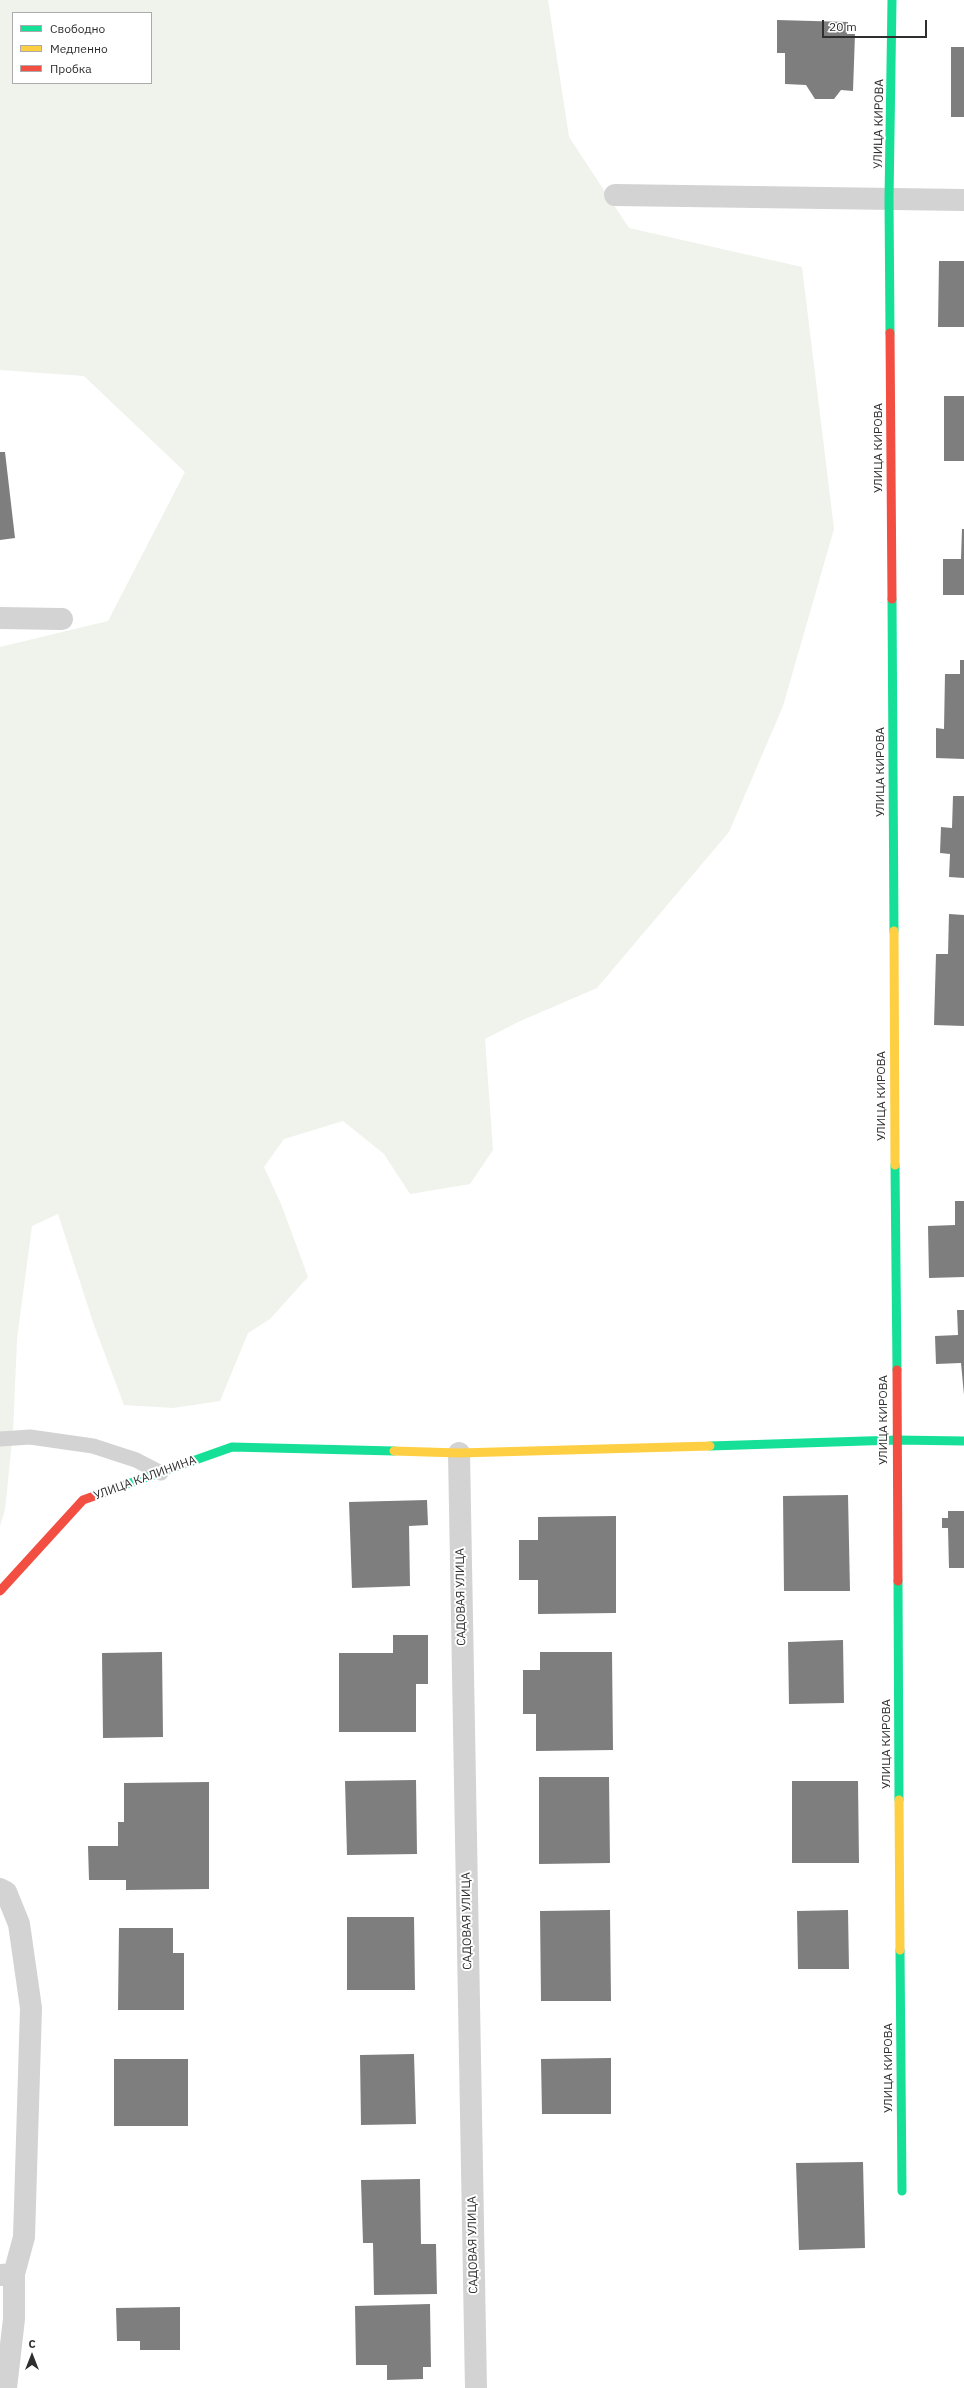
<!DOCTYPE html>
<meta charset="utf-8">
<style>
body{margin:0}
#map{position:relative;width:964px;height:2388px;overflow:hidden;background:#fff;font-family:"IBM Plex Sans",sans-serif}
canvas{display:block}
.legend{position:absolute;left:12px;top:12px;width:140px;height:72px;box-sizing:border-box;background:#fff;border:1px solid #ababab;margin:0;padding:5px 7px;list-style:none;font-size:12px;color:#2e2e2e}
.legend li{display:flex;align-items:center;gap:8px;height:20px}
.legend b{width:20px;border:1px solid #ababab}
.north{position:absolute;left:12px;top:2336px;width:40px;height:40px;-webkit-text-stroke:3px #fff;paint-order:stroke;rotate:0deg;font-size:11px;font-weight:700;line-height:16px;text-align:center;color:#2e2e2e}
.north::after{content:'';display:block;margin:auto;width:14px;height:18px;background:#2e2e2e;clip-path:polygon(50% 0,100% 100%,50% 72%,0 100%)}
.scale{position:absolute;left:822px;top:20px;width:105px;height:18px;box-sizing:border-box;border:2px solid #2e2e2e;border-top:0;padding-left:5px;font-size:12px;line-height:14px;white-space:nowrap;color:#2e2e2e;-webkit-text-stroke:3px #fff;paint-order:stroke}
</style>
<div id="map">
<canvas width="964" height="2388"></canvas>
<ul class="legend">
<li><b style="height:5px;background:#16e098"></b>Свободно</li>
<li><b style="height:5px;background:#ffcf43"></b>Медленно</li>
<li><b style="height:5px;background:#f24e42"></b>Пробка</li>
</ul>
<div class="north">С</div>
<div class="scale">20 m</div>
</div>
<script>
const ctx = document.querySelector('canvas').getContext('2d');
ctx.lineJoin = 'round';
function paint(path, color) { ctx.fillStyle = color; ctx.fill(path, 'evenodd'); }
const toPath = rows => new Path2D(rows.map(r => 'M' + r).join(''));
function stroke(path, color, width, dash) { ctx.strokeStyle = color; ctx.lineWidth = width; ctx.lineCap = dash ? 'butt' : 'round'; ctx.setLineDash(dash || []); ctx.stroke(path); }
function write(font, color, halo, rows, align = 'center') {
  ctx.font = font + ' "IBM Plex Sans",sans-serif'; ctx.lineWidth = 4; ctx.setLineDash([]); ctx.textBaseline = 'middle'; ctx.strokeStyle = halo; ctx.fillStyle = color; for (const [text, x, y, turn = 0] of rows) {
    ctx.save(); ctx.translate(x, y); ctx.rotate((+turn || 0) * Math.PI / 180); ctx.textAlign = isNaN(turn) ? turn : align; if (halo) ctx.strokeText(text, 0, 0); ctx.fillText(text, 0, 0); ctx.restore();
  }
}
paint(toPath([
 [0,0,548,0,569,137,629,228,802,267,834,529,783,706,729,832,597,988,518,1022,485,1039,493,1150,470,1184,410,1194,384,1154,343,1121,284,1139,264,1167,281,1204,308,1277,270,1319,248,1333,220,1401,173,1408,124,1405,94,1325,58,1214,32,1226,17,1339,13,1432,5,1510,0,1526,0,647,108,621,185,472,84,376,0,370],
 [13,13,151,13,151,83,13,83]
]), '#eff3ec');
paint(toPath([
 [777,20,848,22,847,34,855,34,853,91,841,90,834,99,815,99,806,85,785,84,785,53,777,53],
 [951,47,964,47,964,117,951,117],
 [939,261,964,261,964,327,938,327],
 [944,396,964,396,964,461,944,461],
 [0,452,5,452,15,538,0,540],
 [962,529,964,529,964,595,943,595,943,559,961,559],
 [960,660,964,660,964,759,936,758,936,728,944,729,945,674,960,674],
 [953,796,964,796,964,878,949,877,950,854,940,853,941,827,952,828],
 [949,914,964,915,964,1026,934,1025,936,954,948,954],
 [955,1201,964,1201,964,1277,929,1278,928,1226,955,1225],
 [957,1310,964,1310,964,1395,961,1363,936,1364,935,1336,958,1335],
 [848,1495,850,1591,784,1591,783,1496],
 [427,1500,428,1525,409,1526,410,1586,352,1588,349,1502],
 [948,1511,964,1511,964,1568,949,1568,948,1528,942,1528,942,1518,948,1518],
 [616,1516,616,1613,538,1614,538,1580,519,1580,519,1540,538,1540,538,1517],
 [393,1635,428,1635,428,1684,416,1684,416,1732,339,1732,339,1653,393,1653],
 [843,1640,844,1703,789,1704,788,1642],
 [162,1652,163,1737,103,1738,102,1653],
 [540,1652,612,1652,613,1750,536,1751,536,1714,523,1714,523,1670,540,1670],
 [539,1777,609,1777,610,1863,539,1864],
 [416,1780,417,1854,347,1855,345,1781],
 [792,1781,858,1781,859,1863,792,1863],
 [209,1782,209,1889,126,1890,126,1880,89,1880,88,1846,118,1846,118,1822,124,1822,124,1783],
 [610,1910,611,2001,541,2001,540,1911],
 [848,1910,849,1969,798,1969,797,1911],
 [347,1917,414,1917,415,1990,347,1990],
 [119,1928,173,1928,173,1953,184,1953,184,2010,118,2010],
 [414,2054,416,2124,361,2125,360,2055],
 [611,2058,611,2114,542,2114,541,2059],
 [114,2059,188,2059,188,2126,114,2126],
 [863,2162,865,2248,799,2250,796,2163],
 [420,2179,421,2244,436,2244,437,2294,374,2295,373,2243,363,2243,361,2180],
 [430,2304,431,2367,423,2367,423,2379,387,2380,387,2365,356,2365,355,2306],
 [180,2307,180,2350,140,2350,140,2341,117,2341,116,2308]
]), '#7e7e7e');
stroke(toPath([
 [0,1439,30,1437,93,1446,136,1460,161,1473]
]), '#d3d3d3', 15);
stroke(toPath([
 [615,195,964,200],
 [0,618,62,619],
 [459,1453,476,2388],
 [0,1889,6,1892,19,1924,31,2008,24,2237,14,2274,0,2275],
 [6,2388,14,2319,14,2274]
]), '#d3d3d3', 22);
stroke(toPath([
 [890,333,889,199,892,0],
 [892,599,894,931],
 [895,1165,897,1370],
 [710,1446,896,1440,964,1441],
 [122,1486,232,1447,394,1451],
 [898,1581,899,1800],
 [900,1950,902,2191]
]), '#16e098', 9);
stroke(toPath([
 [894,931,895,1165],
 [394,1451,459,1453,710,1446],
 [899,1800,900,1950]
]), '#ffcf43', 9);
stroke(toPath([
 [890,333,892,599],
 [897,1370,898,1581],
 [0,1591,83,1500,122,1486]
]), '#f24e42', 9);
write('12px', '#2e2e2e', '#fff', [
 ["УЛИЦА КИРОВА",879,124,-89],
 ["УЛИЦА КИРОВА",879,448,-90],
 ["УЛИЦА КИРОВА",881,772,-90],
 ["УЛИЦА КИРОВА",882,1096,-90],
 ["УЛИЦА КИРОВА",884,1420,-90],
 ["УЛИЦА КАЛИНИНА",145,1478,-20],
 ["САДОВАЯ УЛИЦА",461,1597,-91],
 ["УЛИЦА КИРОВА",887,1744,-90],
 ["САДОВАЯ УЛИЦА",467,1921,-91],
 ["УЛИЦА КИРОВА",889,2068,-90],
 ["САДОВАЯ УЛИЦА",473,2245,-91]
]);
</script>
